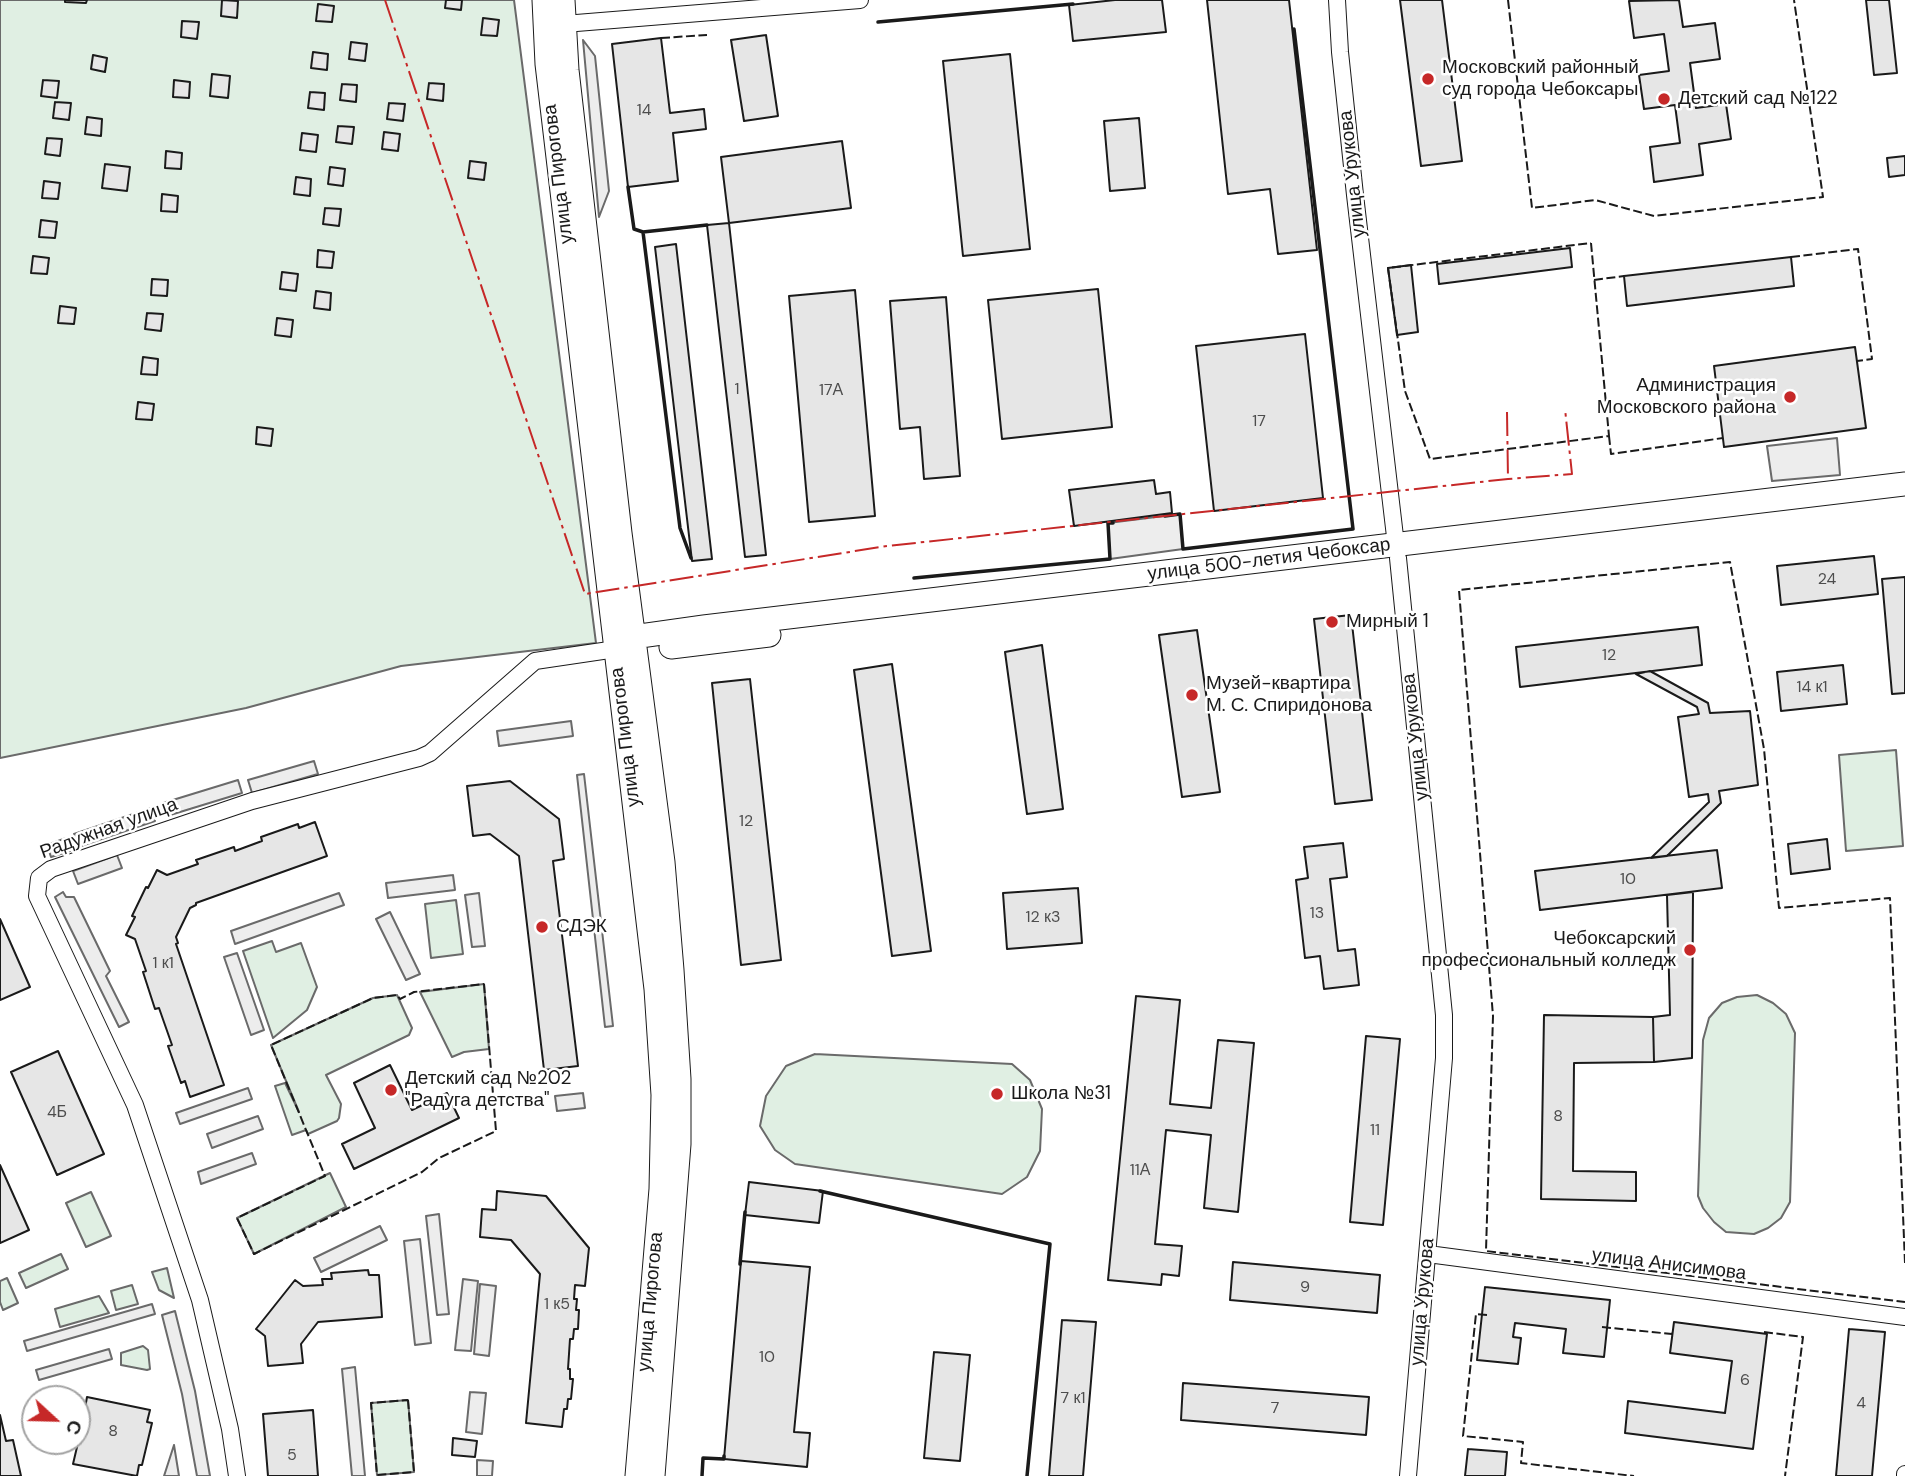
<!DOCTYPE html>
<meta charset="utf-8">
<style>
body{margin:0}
#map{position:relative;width:1905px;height:1476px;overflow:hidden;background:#fff;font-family:"DM Sans",sans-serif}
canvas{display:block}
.north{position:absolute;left:21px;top:1385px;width:70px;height:70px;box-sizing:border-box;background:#fff;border:2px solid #a3a3a3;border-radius:50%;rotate:112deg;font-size:19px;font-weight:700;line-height:28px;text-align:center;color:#1a1a1a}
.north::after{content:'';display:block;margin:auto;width:24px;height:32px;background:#c62828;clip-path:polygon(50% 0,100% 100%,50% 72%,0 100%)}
</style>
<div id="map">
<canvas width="1905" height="1476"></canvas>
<div class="north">С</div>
</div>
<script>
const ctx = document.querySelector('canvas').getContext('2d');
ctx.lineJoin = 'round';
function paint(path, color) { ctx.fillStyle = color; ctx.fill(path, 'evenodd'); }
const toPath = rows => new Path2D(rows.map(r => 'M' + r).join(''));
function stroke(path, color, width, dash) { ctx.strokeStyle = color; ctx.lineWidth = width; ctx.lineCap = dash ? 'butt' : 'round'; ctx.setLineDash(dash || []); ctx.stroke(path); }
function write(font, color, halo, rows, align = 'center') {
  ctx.font = font + ' "DM Sans",sans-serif'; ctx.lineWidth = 5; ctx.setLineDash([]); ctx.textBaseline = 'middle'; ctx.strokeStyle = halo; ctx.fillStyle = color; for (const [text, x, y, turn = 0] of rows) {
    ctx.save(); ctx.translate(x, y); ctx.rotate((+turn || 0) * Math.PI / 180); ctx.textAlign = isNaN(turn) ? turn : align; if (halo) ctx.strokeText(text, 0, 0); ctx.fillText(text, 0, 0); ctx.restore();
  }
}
const green = toPath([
 [0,0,514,0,596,643,401,666,246,708,0,758,0,0],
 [1896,750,1903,846,1846,851,1839,755,1896,750],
 [456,900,463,954,431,958,425,904,456,900],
 [272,941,276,952,301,943,317,987,307,1010,273,1038,243,951,272,941],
 [484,984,489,1049,464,1052,452,1057,420,992,484,984],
 [397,995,412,1028,409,1035,326,1075,341,1104,339,1118,337,1121,308,1134,306,1130,292,1135,275,1086,285,1083,299,1112,271,1045,373,998,397,995],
 [1757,995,1773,1003,1786,1014,1795,1033,1790,1202,1781,1218,1768,1228,1754,1234,1726,1232,1714,1222,1703,1208,1698,1196,1703,1040,1709,1018,1722,1003,1737,997,1757,995],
 [815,1054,1012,1064,1030,1080,1042,1109,1040,1151,1027,1177,1002,1194,795,1164,775,1150,760,1126,766,1096,786,1066,815,1054],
 [330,1173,346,1207,254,1254,237,1218,330,1173],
 [91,1192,111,1236,86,1247,66,1203,91,1192],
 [61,1254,68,1269,26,1288,19,1273,61,1254],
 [167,1268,174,1298,159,1290,152,1272,167,1268],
 [7,1278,18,1303,3,1310,0,1302,0,1281,7,1278],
 [132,1285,138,1304,116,1310,111,1291,132,1285],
 [99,1296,109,1313,60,1327,55,1309,99,1296],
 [143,1346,148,1350,150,1369,147,1370,121,1365,121,1353,143,1346],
 [408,1400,414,1472,377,1475,371,1403,408,1400]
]);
paint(green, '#e0efe3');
stroke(green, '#6a6a6a', 2);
const parking = toPath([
 [583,40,595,56,609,191,599,217,583,40],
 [1837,438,1840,475,1772,481,1767,446,1837,438],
 [1180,514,1183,549,1110,559,1108,523,1180,514],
 [571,721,573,736,499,746,497,731,571,721],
 [314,761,318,774,252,793,248,780,314,761],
 [584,774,613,1026,605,1027,577,775,584,774],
 [238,780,242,793,167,816,163,803,238,780],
 [151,808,155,821,78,847,74,834,151,808],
 [66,838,70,851,51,857,47,845,66,838],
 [117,855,122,868,78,884,73,871,117,855],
 [453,875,455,890,388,898,386,883,453,875],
 [63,892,66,897,74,897,110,971,106,976,129,1022,119,1027,55,897,63,892],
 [339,893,344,905,235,944,231,931,339,893],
 [479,893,485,946,472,947,465,895,479,893],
 [390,912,420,974,406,980,376,919,390,912],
 [237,953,264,1030,251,1035,224,957,237,953],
 [248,1088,252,1099,180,1124,176,1113,248,1088],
 [583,1093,585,1108,557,1111,555,1096,583,1093],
 [258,1116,263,1129,212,1148,207,1134,258,1116],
 [252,1153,256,1164,201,1184,198,1172,252,1153],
 [439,1214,449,1314,437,1315,426,1216,439,1214],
 [380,1226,387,1240,321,1272,314,1258,380,1226],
 [420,1239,431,1343,415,1345,404,1241,420,1239],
 [463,1279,478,1281,471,1351,455,1350,463,1279],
 [480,1284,496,1286,489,1356,474,1354,480,1284],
 [152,1304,155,1314,27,1351,24,1341,152,1304],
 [175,1311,195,1391,210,1476,197,1476,182,1394,162,1315,175,1311],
 [109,1349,112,1359,39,1380,36,1370,109,1349],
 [355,1367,365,1476,352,1476,342,1369,355,1367],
 [470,1392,486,1393,482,1434,466,1432,470,1392],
 [174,1445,179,1476,164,1476,174,1445],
 [477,1460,493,1461,492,1476,477,1476,477,1460]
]);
paint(parking, '#ededed');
stroke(parking, '#6a6a6a', 2);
const building = toPath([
 [65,0,87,0,86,3,65,2,65,0],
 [222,0,238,1,237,18,221,16,222,0],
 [446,0,462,0,461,10,445,8,446,0],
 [1115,0,1162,0,1166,32,1073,41,1069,5,1115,0],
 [1207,0,1289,0,1317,250,1278,254,1270,189,1228,194,1207,0],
 [1400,0,1442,0,1462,161,1421,166,1400,0],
 [1679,0,1683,27,1715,23,1720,59,1690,63,1696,108,1726,104,1731,139,1699,144,1703,175,1654,182,1650,147,1680,143,1675,105,1644,109,1639,75,1669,71,1664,34,1634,38,1629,1,1679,0],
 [1866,0,1889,0,1897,73,1874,75,1866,0],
 [318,4,334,6,332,22,316,21,318,4],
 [483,18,499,20,497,36,481,35,483,18],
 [182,21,199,22,197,39,181,37,182,21],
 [766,35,778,116,744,121,731,40,766,35],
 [661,38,670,113,704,109,706,129,673,133,678,181,628,187,612,44,661,38],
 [351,42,367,44,365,61,349,59,351,42],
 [313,52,328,54,327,70,311,68,313,52],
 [1010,54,1030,249,963,256,943,61,1010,54],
 [93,55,107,58,105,72,91,69,93,55],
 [212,74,230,76,228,98,210,96,212,74],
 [43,80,59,81,57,98,41,96,43,80],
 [174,80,190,82,189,98,173,97,174,80],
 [429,83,444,84,443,101,427,99,429,83],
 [342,84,357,85,356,102,340,100,342,84],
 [310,92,325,93,324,110,308,108,310,92],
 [55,102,71,103,69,120,53,118,55,102],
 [389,103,405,104,403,121,387,119,389,103],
 [87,117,102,119,101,136,85,134,87,117],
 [1139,118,1145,188,1110,191,1104,121,1139,118],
 [338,126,354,127,352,144,336,142,338,126],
 [384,132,400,134,398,151,382,149,384,132],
 [302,133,318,135,316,152,300,150,302,133],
 [47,138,62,139,60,156,45,154,47,138],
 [842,141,851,208,729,223,721,157,842,141],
 [166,151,182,153,181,169,165,168,166,151],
 [1905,156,1905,175,1889,177,1887,158,1905,156],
 [470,161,486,163,484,180,468,178,470,161],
 [105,164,130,167,127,191,102,188,105,164],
 [330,167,345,169,343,186,328,184,330,167],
 [296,177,311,179,310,196,294,194,296,177],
 [44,181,60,183,58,199,42,198,44,181],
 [162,194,178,196,177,212,161,211,162,194],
 [325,208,341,209,339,226,323,224,325,208],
 [41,220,57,222,55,238,39,237,41,220],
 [729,223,766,555,745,557,707,225,729,223],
 [676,244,712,559,692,561,655,247,676,244],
 [1570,248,1572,267,1439,284,1437,264,1570,248],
 [318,250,334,252,332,268,317,267,318,250],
 [33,256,49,258,47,274,31,273,33,256],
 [1791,257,1794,286,1627,306,1624,276,1791,257],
 [1411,265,1418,332,1397,335,1388,268,1411,265],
 [282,272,298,274,296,291,280,289,282,272],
 [152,279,168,280,167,296,151,295,152,279],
 [1098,289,1112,427,1002,439,988,300,1098,289],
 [855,290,875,516,809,522,789,296,855,290],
 [316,291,331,293,330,310,314,308,316,291],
 [946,297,960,476,924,479,920,427,900,429,890,301,946,297],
 [60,306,76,308,74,324,58,323,60,306],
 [147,313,163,314,161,331,145,329,147,313],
 [277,318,293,320,291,337,275,335,277,318],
 [1305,334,1323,498,1214,511,1196,346,1305,334],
 [1855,347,1866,428,1724,447,1714,366,1855,347],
 [143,357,158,359,157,375,141,374,143,357],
 [138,402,154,404,152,420,136,419,138,402],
 [257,427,273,429,271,446,256,444,257,427],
 [1154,480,1156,494,1170,492,1172,513,1074,526,1069,490,1154,480],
 [1874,556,1878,594,1781,605,1777,566,1874,556],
 [1905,577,1905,693,1892,694,1882,579,1905,577],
 [1351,615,1372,800,1335,804,1314,619,1351,615],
 [1698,627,1702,665,1520,687,1516,647,1698,627],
 [1197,630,1220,792,1182,797,1159,635,1197,630],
 [1042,645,1063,809,1027,814,1005,652,1042,645],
 [892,664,931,951,892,956,854,670,892,664],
 [1843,665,1847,704,1781,711,1777,672,1843,665],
 [1650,671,1708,703,1710,713,1750,711,1758,785,1719,791,1721,803,1667,856,1651,858,1709,802,1708,794,1689,797,1678,717,1699,714,1697,707,1636,674,1650,671],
 [750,679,781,960,741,965,712,683,750,679],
 [510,781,559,819,564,859,553,861,578,1066,544,1070,519,856,490,834,473,836,467,786,510,781],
 [315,822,327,856,196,903,196,905,190,908,176,937,178,943,176,944,224,1085,190,1097,185,1081,181,1083,168,1046,172,1045,159,1008,155,1009,143,972,146,971,135,939,126,935,135,917,132,916,146,887,148,888,157,870,167,875,198,864,196,860,234,847,235,851,262,841,261,837,298,824,299,828,315,822],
 [1827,839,1830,869,1791,874,1788,844,1827,839],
 [1343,843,1347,877,1330,879,1338,951,1355,949,1359,985,1324,989,1320,956,1305,958,1296,880,1308,878,1304,847,1343,843],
 [1717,850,1722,888,1540,910,1535,871,1717,850],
 [1078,888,1082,943,1007,949,1003,893,1078,888],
 [1693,892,1692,1058,1654,1062,1653,1017,1670,1015,1667,895,1693,892],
 [0,919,30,987,0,1000,0,919],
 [1136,996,1180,1000,1170,1104,1211,1108,1218,1040,1254,1043,1238,1212,1204,1208,1211,1135,1166,1130,1155,1244,1182,1246,1179,1276,1162,1274,1161,1285,1108,1280,1136,996],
 [1544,1015,1653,1017,1654,1062,1574,1063,1573,1171,1636,1172,1636,1201,1541,1199,1544,1015],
 [1366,1036,1400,1039,1383,1225,1350,1222,1366,1036],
 [58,1051,104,1154,57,1175,11,1072,58,1051],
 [390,1065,412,1110,447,1093,459,1118,354,1169,342,1144,375,1128,354,1083,390,1065],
 [0,1165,29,1230,0,1243,0,1165],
 [749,1182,823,1191,819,1223,745,1215,749,1182],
 [497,1191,546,1196,589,1248,585,1286,575,1285,574,1299,577,1299,576,1310,579,1310,578,1329,574,1329,573,1339,570,1339,568,1369,570,1369,570,1379,573,1379,571,1399,568,1399,567,1409,564,1409,562,1427,526,1423,540,1274,511,1240,480,1237,482,1209,496,1210,497,1191],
 [741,1261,810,1267,794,1432,810,1433,807,1467,724,1459,741,1261],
 [1233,1262,1380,1275,1377,1313,1230,1300,1233,1262],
 [368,1270,369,1275,379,1275,382,1317,318,1322,301,1344,303,1363,268,1366,265,1336,256,1329,295,1280,303,1286,323,1285,322,1279,332,1279,331,1273,368,1270],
 [1485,1287,1610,1300,1604,1357,1563,1353,1566,1329,1515,1323,1513,1337,1521,1338,1518,1364,1477,1360,1485,1287],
 [1062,1320,1096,1322,1083,1476,1049,1476,1062,1320],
 [1674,1322,1767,1334,1753,1449,1625,1433,1628,1401,1725,1413,1732,1361,1670,1353,1674,1322],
 [1849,1329,1885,1332,1872,1476,1836,1476,1849,1329],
 [934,1352,970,1355,960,1461,924,1458,934,1352],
 [1183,1383,1369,1397,1366,1435,1181,1420,1183,1383],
 [87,1397,150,1410,147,1422,152,1423,142,1465,139,1465,137,1476,73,1464,77,1447,72,1446,73,1441,77,1441,79,1413,84,1414,87,1397],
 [313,1410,318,1476,268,1476,263,1414,313,1410],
 [0,1415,6,1441,13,1440,21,1476,0,1476,0,1415],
 [453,1438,477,1441,475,1457,452,1455,453,1438],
 [1468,1449,1507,1452,1505,1476,1465,1476,1468,1449]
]);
paint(building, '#e6e6e6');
stroke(building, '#1a1a1a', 2);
const street = toPath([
 [1337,0,1340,52,1355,195,1396,545],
 [564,24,860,0],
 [1398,558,1444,1015,1444,1058,1408,1476],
 [1428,1254,1905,1317],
 [237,1476,230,1429,200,1300,135,1105,37,896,39,878,51,869,252,801,419,758,430,753,535,661,616,649],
 [1905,1476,1905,1474]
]);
const secondary = toPath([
 [544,0,547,64,656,989,663,1095,661,1189,637,1476],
 [563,0,567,70,620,533,663,862,672,970,679,1079,679,1144,653,1476],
 [621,645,633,637,704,627,1905,484],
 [671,647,769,635]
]);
stroke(street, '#1a1a1a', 18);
stroke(secondary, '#1a1a1a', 25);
stroke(street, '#fff', 16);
stroke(secondary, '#fff', 23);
stroke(toPath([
 [1508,0,1532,208,1595,200,1654,216,1823,197,1794,0],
 [661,38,707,35],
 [1591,243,1609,436,1430,459,1405,391,1388,268,1591,243],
 [1791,257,1858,249,1872,359,1857,361],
 [1594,280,1624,276],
 [1609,436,1611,454,1723,438],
 [484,984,496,1131,439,1158,422,1172,254,1254,237,1218,325,1176,271,1045,373,998,397,995,400,999,414,992,484,984],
 [1905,1263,1890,898,1779,908,1764,749,1730,562,1459,590,1493,1016,1486,1251,1905,1302],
 [1487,1315,1476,1314,1463,1436,1523,1442,1521,1463,1634,1476],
 [1602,1327,1672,1334,1672,1331],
 [1764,1332,1803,1337,1785,1476],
 [408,1400,414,1472,377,1475,371,1403,408,1400]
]), '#1a1a1a', 2, [9, 3.5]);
stroke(toPath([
 [878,22,1073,4],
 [628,187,634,229,643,232],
 [1165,516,1180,514,1183,549,1353,529,1294,29],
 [691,558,680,528,643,232,707,225],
 [914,578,1110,559,1108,523,1113,523],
 [820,1191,1050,1244,1027,1476],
 [740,1264,745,1212],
 [702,1476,703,1458,724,1459,724,1456]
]), '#1a1a1a', 3.5);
stroke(toPath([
 [385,0,585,594,887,546,1508,479,1572,474,1565,409],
 [1507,412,1508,479]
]), '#c62828', 2, [24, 5, 3.5, 5]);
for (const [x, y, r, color] of [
 [1428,79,7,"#c62828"],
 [1664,99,7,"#c62828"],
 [1790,397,7,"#c62828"],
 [1332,622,7,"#c62828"],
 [1192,695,7,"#c62828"],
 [542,927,7,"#c62828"],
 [1690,950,7,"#c62828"],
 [391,1090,7,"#c62828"],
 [997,1094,7,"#c62828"]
]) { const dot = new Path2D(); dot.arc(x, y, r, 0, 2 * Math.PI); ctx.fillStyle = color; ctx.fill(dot); stroke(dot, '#fff', 2.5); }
write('16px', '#4d4d4d', null, [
 ["14",644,111],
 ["1",737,390],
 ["17А",831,391],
 ["17",1259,422],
 ["24",1827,580],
 ["12",1609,656],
 ["14 к1",1812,688],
 ["12",746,822],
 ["10",1628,880],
 ["13",1317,914],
 ["12 к3",1043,918],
 ["1 к1",163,964],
 ["4Б",57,1113],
 ["8",1558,1117],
 ["11",1375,1131],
 ["11А",1140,1171],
 ["9",1305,1288],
 ["1 к5",557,1305],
 ["10",767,1358],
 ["6",1745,1381],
 ["7 к1",1073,1399],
 ["4",1861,1404],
 ["7",1275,1409],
 ["8",113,1432],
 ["5",292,1456]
]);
write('19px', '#1a1a1a', '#fff', [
 ["Московский районный",1442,68],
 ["суд города Чебоксары",1442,90],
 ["Детский сад №122",1678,99],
 ["Администрация",1776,386,"right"],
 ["Московского района",1776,408,"right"],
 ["Мирный 1",1346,622],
 ["Музей-квартира",1206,684],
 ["М. С. Спиридонова",1206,706],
 ["СДЭК",556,927],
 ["Чебоксарский",1676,939,"right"],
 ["профессиональный колледж",1676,961,"right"],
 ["Детский сад №202",405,1079],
 ["\"Радуга детства\"",405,1101],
 ["Школа №31",1011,1094]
], 'left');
write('19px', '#1a1a1a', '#fff', [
 ["улица Пирогова",559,174,-97],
 ["улица Урукова",1353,174,-96],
 ["улица 500-летия Чебоксар",1269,560,-7],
 ["улица Пирогова",626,737,-97],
 ["улица Урукова",1416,737,-96],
 ["Радужная улица",109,829,-20],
 ["улица Анисимова",1669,1265,7],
 ["улица Пирогова",651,1302,-85],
 ["улица Урукова",1423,1302,-85]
]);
</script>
